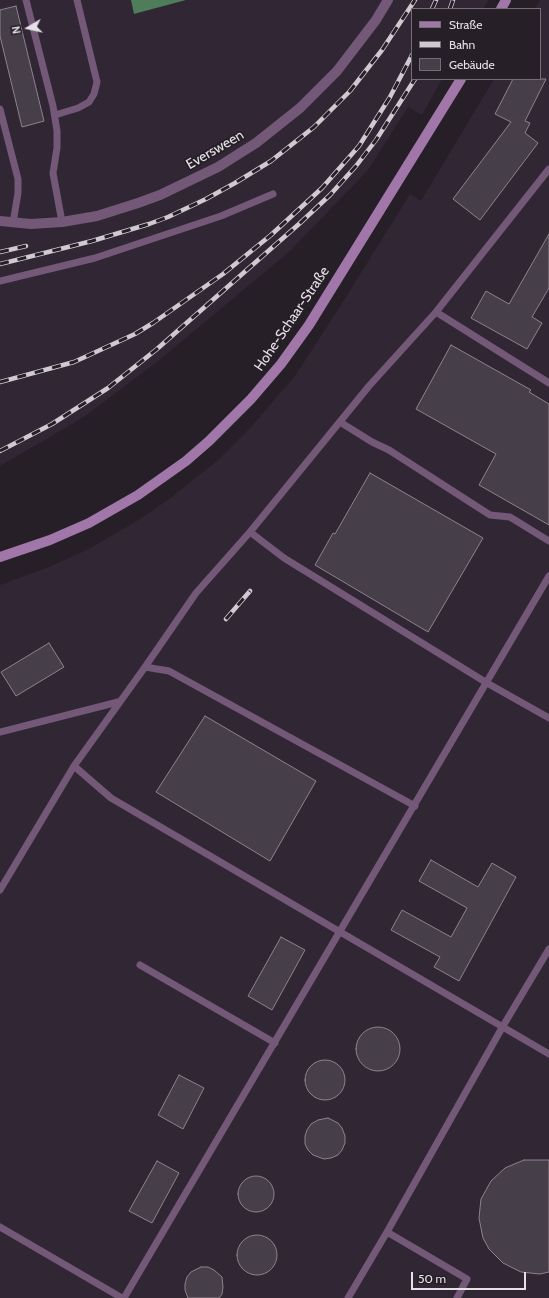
<!DOCTYPE html>
<meta charset="utf-8">
<style>
body{margin:0}
#map{position:relative;width:549px;height:1298px;overflow:hidden;background:#261f28;font-family:Cabin,sans-serif}
canvas{display:block}
.legend{position:absolute;left:411px;top:8px;width:130px;height:72px;box-sizing:border-box;background:#261f28;border:1px solid #736d74;margin:0;padding:5px 7px;list-style:none;font-size:12px;color:#e6e1e7}
.legend li{display:flex;align-items:center;gap:8px;height:20px}
.legend b{width:20px;border:1px solid #736d74}
.north{position:absolute;left:8px;top:8px;width:40px;height:40px;-webkit-text-stroke:3px #261f28;paint-order:stroke;rotate:261deg;font-size:11px;font-weight:700;line-height:16px;text-align:center;color:#e6e1e7}
.north::after{content:'';display:block;margin:auto;width:14px;height:18px;background:#e6e1e7;clip-path:polygon(50% 0,100% 100%,50% 72%,0 100%)}
.scale{position:absolute;left:411px;top:1272px;width:115px;height:18px;box-sizing:border-box;border:2px solid #e6e1e7;border-top:0;padding-left:5px;font-size:12px;line-height:14px;white-space:nowrap;color:#e6e1e7;-webkit-text-stroke:3px #261f28;paint-order:stroke}
</style>
<div id="map">
<canvas width="549" height="1298"></canvas>
<ul class="legend">
<li><b style="height:5px;background:#a176a9"></b>Straße</li>
<li><b style="height:5px;background:#cfcad0"></b>Bahn</li>
<li><b style="height:11px;background:#463e48"></b>Gebäude</li>
</ul>
<div class="north">N</div>
<div class="scale">50 m</div>
</div>
<script>
const ctx = document.querySelector('canvas').getContext('2d');
ctx.lineJoin = 'round';
function paint(path, color) { ctx.fillStyle = color; ctx.fill(path, 'evenodd'); }
const toPath = rows => new Path2D(rows.map(r => 'M' + r).join(''));
function stroke(path, color, width, dash) { ctx.strokeStyle = color; ctx.lineWidth = width; ctx.lineCap = dash ? 'butt' : 'round'; ctx.setLineDash(dash || []); ctx.stroke(path); }
function write(font, color, halo, rows, align = 'center') {
  ctx.font = font + ' Cabin,sans-serif'; ctx.lineWidth = 3.5; ctx.setLineDash([]); ctx.textBaseline = 'middle'; ctx.strokeStyle = halo; ctx.fillStyle = color; for (const [text, x, y, turn = 0] of rows) {
    ctx.save(); ctx.translate(x, y); ctx.rotate((+turn || 0) * Math.PI / 180); ctx.textAlign = isNaN(turn) ? turn : align; if (halo) ctx.strokeText(text, 0, 0); ctx.fillText(text, 0, 0); ctx.restore();
  }
}
paint(toPath([
 [0,0,131,0,135,14,186,0,489,0,483,9,412,9,412,79,442,79,422,115,408,107,368,170,290,251,158,361,84,417,0,466],
 [540,0,549,0,549,1298,0,1298,0,585,49,567,89,549,140,519,172,497,218,460,251,427,295,376,346,297,410,194,421,201,494,79,540,79,540,9,535,9]
]), '#312634');
paint(toPath([
 [131,0,186,0,134,14]
]), '#4f7c5a');
const building = toPath([
 [16,6,44,121,22,127,0,36,0,10,16,6],
 [513,79,546,79,525,121,530,123,525,133,538,143,480,220,453,199,511,122,495,114,513,79],
 [549,234,549,288,532,317,542,323,527,349,471,318,486,291,509,304,549,234],
 [451,345,531,390,529,392,549,404,549,525,479,485,496,454,416,409,451,345],
 [370,473,483,538,428,632,315,565,333,533,335,534,370,473],
 [49,643,64,667,16,696,1,672,49,643],
 [205,716,316,781,270,861,156,792,205,716],
 [431,860,478,887,492,863,516,877,459,981,434,967,440,957,391,930,402,910,451,937,467,908,419,881,431,860],
 [281,937,305,950,272,1010,248,996,281,937],
 '356 1049a22 22 0 1 1 44 0a22 22 0 1 1-44 0Z',
 '305 1080a20 20 0 1 1 40 0a20 20 0 1 1-40 0Z',
 [179,1075,204,1088,183,1129,158,1115,179,1075],
 [328,1118,338,1123,342,1128,345,1136,345,1143,342,1150,338,1155,331,1158,324,1159,313,1155,308,1150,305,1144,305,1136,307,1130,311,1124,318,1120,328,1118],
 [524,1160,549,1160,549,1272,540,1274,521,1272,503,1263,489,1249,483,1238,479,1218,481,1199,491,1181,505,1168,524,1160],
 [157,1161,179,1173,152,1223,129,1211,157,1161],
 '238 1194a18 18 0 1 1 36 0a18 18 0 1 1-36 0Z',
 '237 1255a20 20 0 1 1 40 0a20 20 0 1 1-40 0Z',
 [201,1267,208,1267,214,1270,222,1277,223,1287,222,1294,219,1298,188,1298,185,1290,185,1284,187,1277,191,1272,201,1267]
]);
paint(building, '#463e48');
stroke(building, '#8c838e', 1);
stroke(toPath([
 [26,0,53,106,57,131,57,148,53,173,62,222],
 [0,109,18,179,18,193,13,223],
 [55,115,78,108,89,102,94,94,97,82,77,0],
 [0,281,95,258,221,216,273,194],
 [436,312,549,383],
 [340,422,372,442,389,450,490,515,510,517,549,541],
 [250,532,284,558,487,683,549,718],
 [145,667,169,671,415,806],
 [0,732,118,702],
 [74,766,111,798,549,1054],
 [0,890,74,766,145,667,196,593,250,532,369,386,436,312,549,169],
 [140,965,275,1043],
 [0,1227,122,1298],
 [387,1232,467,1279,457,1298],
 [124,1298,549,576],
 [348,1298,387,1232,503,1026,549,949]
]), '#735878', 7);
stroke(toPath([
 [0,221,31,224,62,222,97,216,138,203,160,195,218,167,256,143,300,108,337,71,376,20,388,0]
]), '#735878', 10);
stroke(toPath([
 [501,9,506,0],
 [0,557,50,540,89,523,138,495,186,461,209,441,251,399,281,364,309,325,461,79]
]), '#a176a9', 10);
const rail = toPath([
 [432,9,436,0],
 [450,9,453,0],
 [0,252,26,246],
 [0,264,92,241,149,224,168,217,206,199,235,183,271,161,314,127,350,91,382,50,415,0],
 [0,382,74,362,135,334,153,323,223,274,271,235,322,188,359,146,390,97,412,55],
 [0,451,52,424,108,388,157,349,299,224,330,195,356,166,376,140,415,79],
 [226,619,250,591]
]);
stroke(rail, '#cfcad0', 4.5);
stroke(rail, '#261f28', 3, [9]);
write('14px', '#e6e1e7', '#261f28', [
 ["Eversween",215,150,-30],
 ["Hohe-Schaar-Straße",292,319,-56]
]);
</script>
